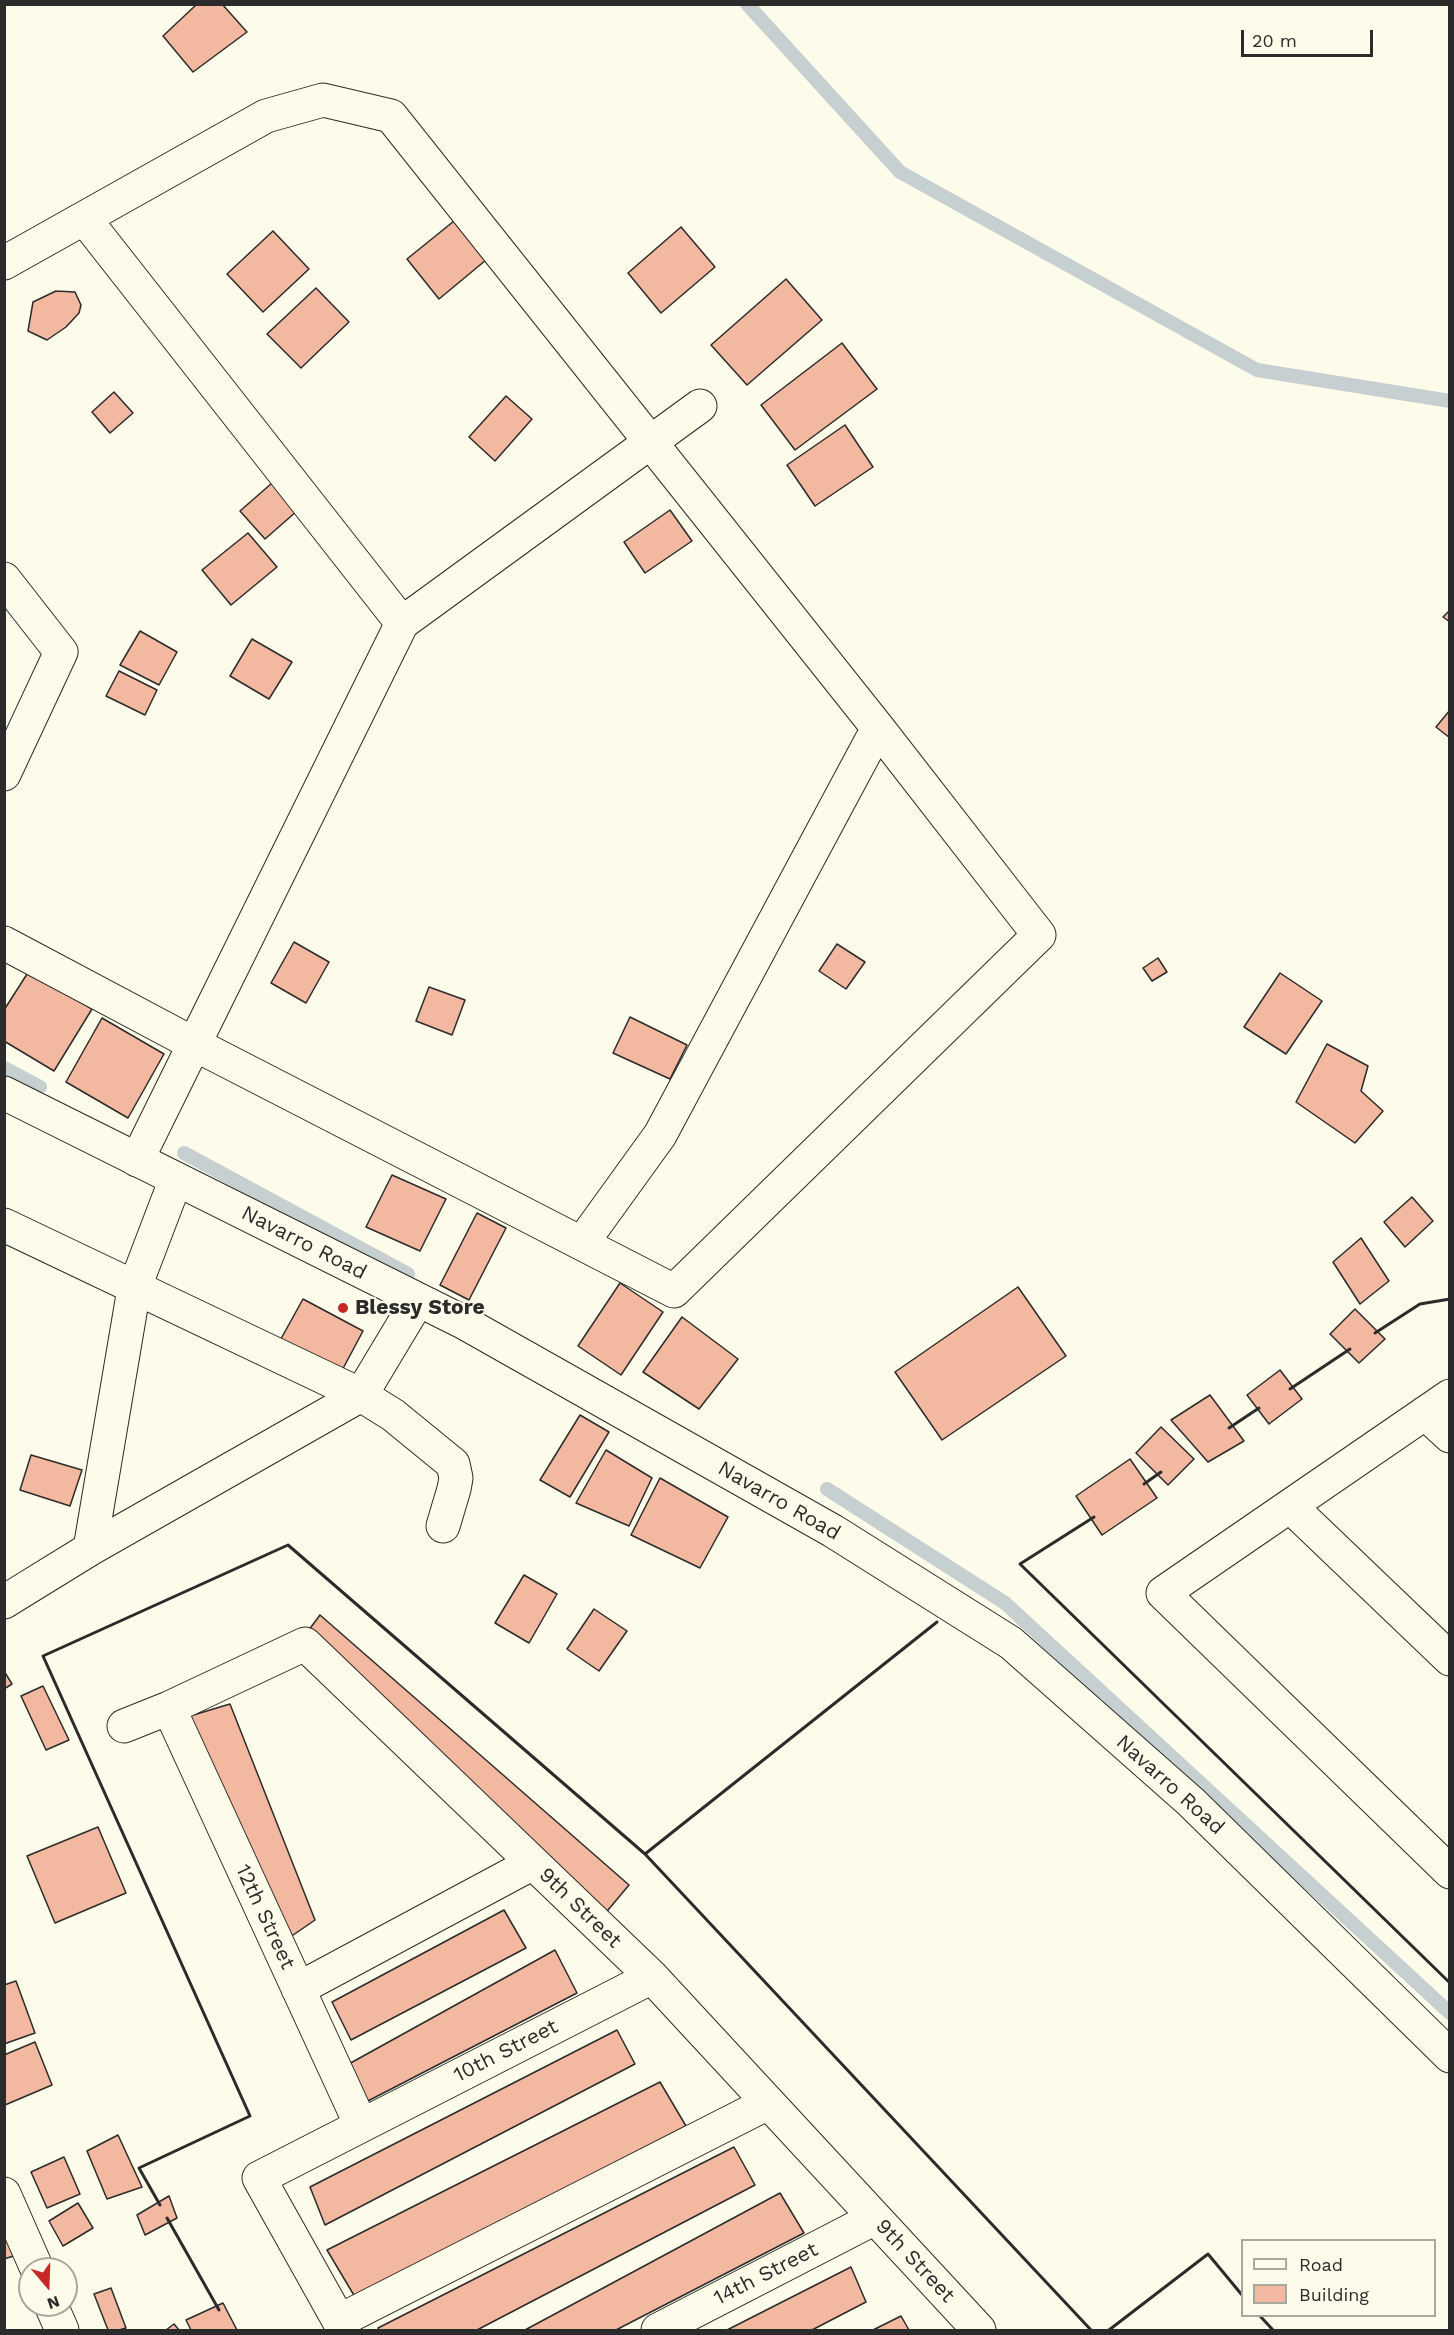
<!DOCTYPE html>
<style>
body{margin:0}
#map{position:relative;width:1454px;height:2335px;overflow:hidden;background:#fdfbea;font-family:"Work Sans",sans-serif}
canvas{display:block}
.frame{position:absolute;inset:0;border:6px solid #2b2b2b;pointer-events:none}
.legend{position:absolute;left:1241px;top:2239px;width:195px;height:78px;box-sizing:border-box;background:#fdfbea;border:2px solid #a9a89e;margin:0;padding:8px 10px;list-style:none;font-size:18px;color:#2b2b2b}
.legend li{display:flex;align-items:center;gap:12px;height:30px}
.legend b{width:30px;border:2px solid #a9a89e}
.north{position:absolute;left:18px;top:2257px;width:60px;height:60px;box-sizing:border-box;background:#fdfbea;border:2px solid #a9a89e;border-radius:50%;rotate:161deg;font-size:16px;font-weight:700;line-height:24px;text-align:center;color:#2b2b2b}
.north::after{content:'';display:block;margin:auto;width:21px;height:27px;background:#c62828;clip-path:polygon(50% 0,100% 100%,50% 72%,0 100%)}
.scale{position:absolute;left:1241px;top:30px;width:132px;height:27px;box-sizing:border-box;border:3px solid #2b2b2b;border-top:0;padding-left:8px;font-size:18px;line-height:21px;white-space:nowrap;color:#2b2b2b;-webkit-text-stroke:4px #fdfbea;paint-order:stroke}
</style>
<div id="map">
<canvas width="1454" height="2335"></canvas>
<div class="frame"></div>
<ul class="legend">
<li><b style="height:8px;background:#fdfbea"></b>Road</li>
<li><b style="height:16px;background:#f2b8a0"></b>Building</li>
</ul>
<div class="north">N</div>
<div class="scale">20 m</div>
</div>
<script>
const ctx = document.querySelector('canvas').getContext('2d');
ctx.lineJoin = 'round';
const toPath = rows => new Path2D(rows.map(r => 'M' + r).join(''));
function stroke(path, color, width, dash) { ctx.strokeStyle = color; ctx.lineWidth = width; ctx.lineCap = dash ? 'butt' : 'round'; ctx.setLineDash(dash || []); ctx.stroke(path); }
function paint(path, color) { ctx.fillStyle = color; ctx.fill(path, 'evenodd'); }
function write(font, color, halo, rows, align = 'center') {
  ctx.font = font + ' "Work Sans",sans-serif'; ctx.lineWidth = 4.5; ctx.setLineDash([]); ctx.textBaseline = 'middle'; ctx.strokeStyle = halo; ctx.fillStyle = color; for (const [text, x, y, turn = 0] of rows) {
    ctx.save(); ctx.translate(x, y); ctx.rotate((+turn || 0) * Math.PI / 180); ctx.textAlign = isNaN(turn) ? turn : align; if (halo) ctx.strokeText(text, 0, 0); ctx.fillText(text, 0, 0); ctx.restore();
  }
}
stroke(toPath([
 [747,4,900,172,1257,370,1450,401],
 [4,1068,40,1087],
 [184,1153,408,1274],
 [827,1489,1005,1603,1450,2013]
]), '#c7d0d0', 14);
const building = toPath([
 [197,4,222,4,247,32,193,72,163,36,197,4],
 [454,221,486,260,439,299,407,259,454,221],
 [681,227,715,267,661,313,628,273,681,227],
 [273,231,309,269,263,312,227,274,273,231],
 [786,279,822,320,747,385,711,345,786,279],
 [316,288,349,322,301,368,267,334,316,288],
 [56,291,75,292,81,305,79,313,66,327,47,340,28,331,33,302,56,291],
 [842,343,877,389,795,450,761,405,842,343],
 [114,392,133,413,110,433,92,412,114,392],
 [506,396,532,419,495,461,469,437,506,396],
 [845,425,873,467,815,506,787,465,845,425],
 [272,483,297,511,265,539,240,511,272,483],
 [670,510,692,541,645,573,624,542,670,510],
 [248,533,277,567,231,605,202,570,248,533],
 [1450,610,1450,622,1443,617,1450,610],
 [140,631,177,652,159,685,120,665,140,631],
 [252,639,292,662,269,699,230,676,252,639],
 [119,671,157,690,145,715,106,696,119,671],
 [1450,710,1450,738,1436,727,1450,710],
 [294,942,329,962,306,1003,271,983,294,942],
 [837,944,865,962,846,989,819,971,837,944],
 [1158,958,1167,972,1152,981,1143,968,1158,958],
 [29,971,92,1009,54,1071,4,1041,4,1010,29,971],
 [1280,973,1322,1001,1286,1054,1244,1027,1280,973],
 [429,987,465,1000,452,1035,416,1021,429,987],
 [630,1017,687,1045,670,1079,613,1053,630,1017],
 [102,1018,164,1054,128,1118,66,1082,102,1018],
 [1327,1044,1368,1066,1361,1091,1383,1111,1355,1143,1296,1102,1327,1044],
 [392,1175,446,1199,420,1251,366,1227,392,1175],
 [1412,1197,1433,1221,1405,1247,1384,1222,1412,1197],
 [477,1213,506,1228,469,1300,440,1285,477,1213],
 [1361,1238,1389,1281,1360,1304,1333,1262,1361,1238],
 [620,1283,663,1312,621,1375,578,1346,620,1283],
 [1018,1287,1066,1356,942,1440,895,1372,1018,1287],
 [303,1299,363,1331,338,1378,277,1346,303,1299],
 [1355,1309,1385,1339,1359,1363,1330,1334,1355,1309],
 [682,1317,738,1359,699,1409,643,1372,682,1317],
 [1280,1370,1302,1399,1269,1424,1247,1395,1280,1370],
 [1210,1395,1244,1441,1208,1462,1171,1420,1210,1395],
 [580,1415,609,1432,570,1497,540,1480,580,1415],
 [1161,1427,1194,1459,1168,1485,1136,1453,1161,1427],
 [606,1450,652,1478,629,1526,576,1503,606,1450],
 [31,1455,82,1470,70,1506,20,1490,31,1455],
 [1130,1459,1157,1498,1102,1535,1076,1496,1130,1459],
 [660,1478,728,1517,700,1568,631,1535,660,1478],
 [524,1575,557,1594,529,1643,495,1623,524,1575],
 [594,1609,627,1631,599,1671,567,1649,594,1609],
 [320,1615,629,1885,603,1916,305,1635,320,1615],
 [4,1671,12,1684,4,1689,4,1671],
 [43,1686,69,1740,46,1750,21,1696,43,1686],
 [230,1704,315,1920,283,1942,190,1716,230,1704],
 [98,1827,126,1893,55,1923,27,1856,98,1827],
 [504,1910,526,1948,351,2040,332,2002,504,1910],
 [555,1950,577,1993,364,2103,347,2065,555,1950],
 [16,1981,35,2033,4,2044,4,1985,16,1981],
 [617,2030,635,2064,325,2225,310,2187,617,2030],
 [35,2042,52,2085,5,2105,4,2055,35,2042],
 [660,2082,686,2126,355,2297,327,2250,660,2082],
 [118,2135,142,2187,107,2199,87,2151,118,2135],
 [734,2147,755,2185,477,2330,379,2330,378,2328,734,2147],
 [64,2157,80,2194,47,2208,31,2172,64,2157],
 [780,2193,804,2233,616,2330,525,2330,780,2193],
 [169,2196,177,2218,145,2235,137,2215,169,2196],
 [78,2203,93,2228,63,2246,49,2221,78,2203],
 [4,2221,20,2254,4,2259,4,2221],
 [851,2267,866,2302,812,2330,727,2330,851,2267],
 [111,2288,126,2328,119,2330,108,2330,94,2294,111,2288],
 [223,2303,237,2330,191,2330,186,2320,223,2303],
 [901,2316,909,2330,873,2330,901,2316],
 [174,2324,179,2330,166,2330,174,2324]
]);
paint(building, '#f2b8a0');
stroke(building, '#2b2b2b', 1.5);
const street = toPath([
 [84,218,402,623],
 [4,263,266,116,323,100,391,116,878,728,1039,935,674,1291,194,1044,4,943],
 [4,579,61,652,4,774],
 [137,1160,402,623,700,406],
 [4,1225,361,1395],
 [582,1243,660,1135,878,728],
 [418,1300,361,1395,393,1415,453,1464,456,1478,454,1489,443,1526],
 [1450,1396,1163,1593,1450,1872],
 [1425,1413,1450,1436],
 [1290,1506,1450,1659],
 [90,1549,134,1289,176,1179],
 [4,1602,90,1549,361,1395],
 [169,1708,361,2125],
 [124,1726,169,1708,305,1644,652,1977,979,2330],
 [298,1989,533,1863],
 [4,2194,37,2269],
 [51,2305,62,2330],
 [339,2321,768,2103],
 [344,2330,259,2178,652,1977],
 [658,2330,875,2218]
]);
const secondary = toPath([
 [4,1093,463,1322,833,1531,1011,1643,1191,1802,1450,2056]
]);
stroke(street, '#2b2b2b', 35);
stroke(secondary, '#2b2b2b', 35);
stroke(street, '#fdfbea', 33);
stroke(secondary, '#fdfbea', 33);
stroke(toPath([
 [1375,1333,1420,1304,1450,1299],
 [1290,1389,1350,1349],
 [1229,1428,1259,1408],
 [1144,1484,1161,1472],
 [1094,1517,1020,1564,1450,1983],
 [645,1854,937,1622],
 [160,2205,139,2168,250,2116,43,1656,288,1545,645,1854,1091,2330],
 [167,2218,219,2310],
 [1260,2316,1273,2330],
 [1109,2330,1208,2254,1242,2295]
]), '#2b2b2b', 3);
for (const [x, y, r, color] of [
 [343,1308,6,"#c62828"]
]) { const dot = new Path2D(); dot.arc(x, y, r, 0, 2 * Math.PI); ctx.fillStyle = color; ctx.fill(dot); stroke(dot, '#fdfbea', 2); }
write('21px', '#2b2b2b', '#fdfbea', [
 ["Navarro Road",304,1243,27],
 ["Navarro Road",779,1501,30],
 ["Navarro Road",1170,1785,42],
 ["9th Street",580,1908,44],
 ["12th Street",265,1917,65],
 ["10th Street",506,2051,-27],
 ["9th Street",915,2261,47],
 ["14th Street",766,2274,-27]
]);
write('bold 21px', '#2b2b2b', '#fdfbea', [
 ["Blessy Store",355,1308]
], 'left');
</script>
